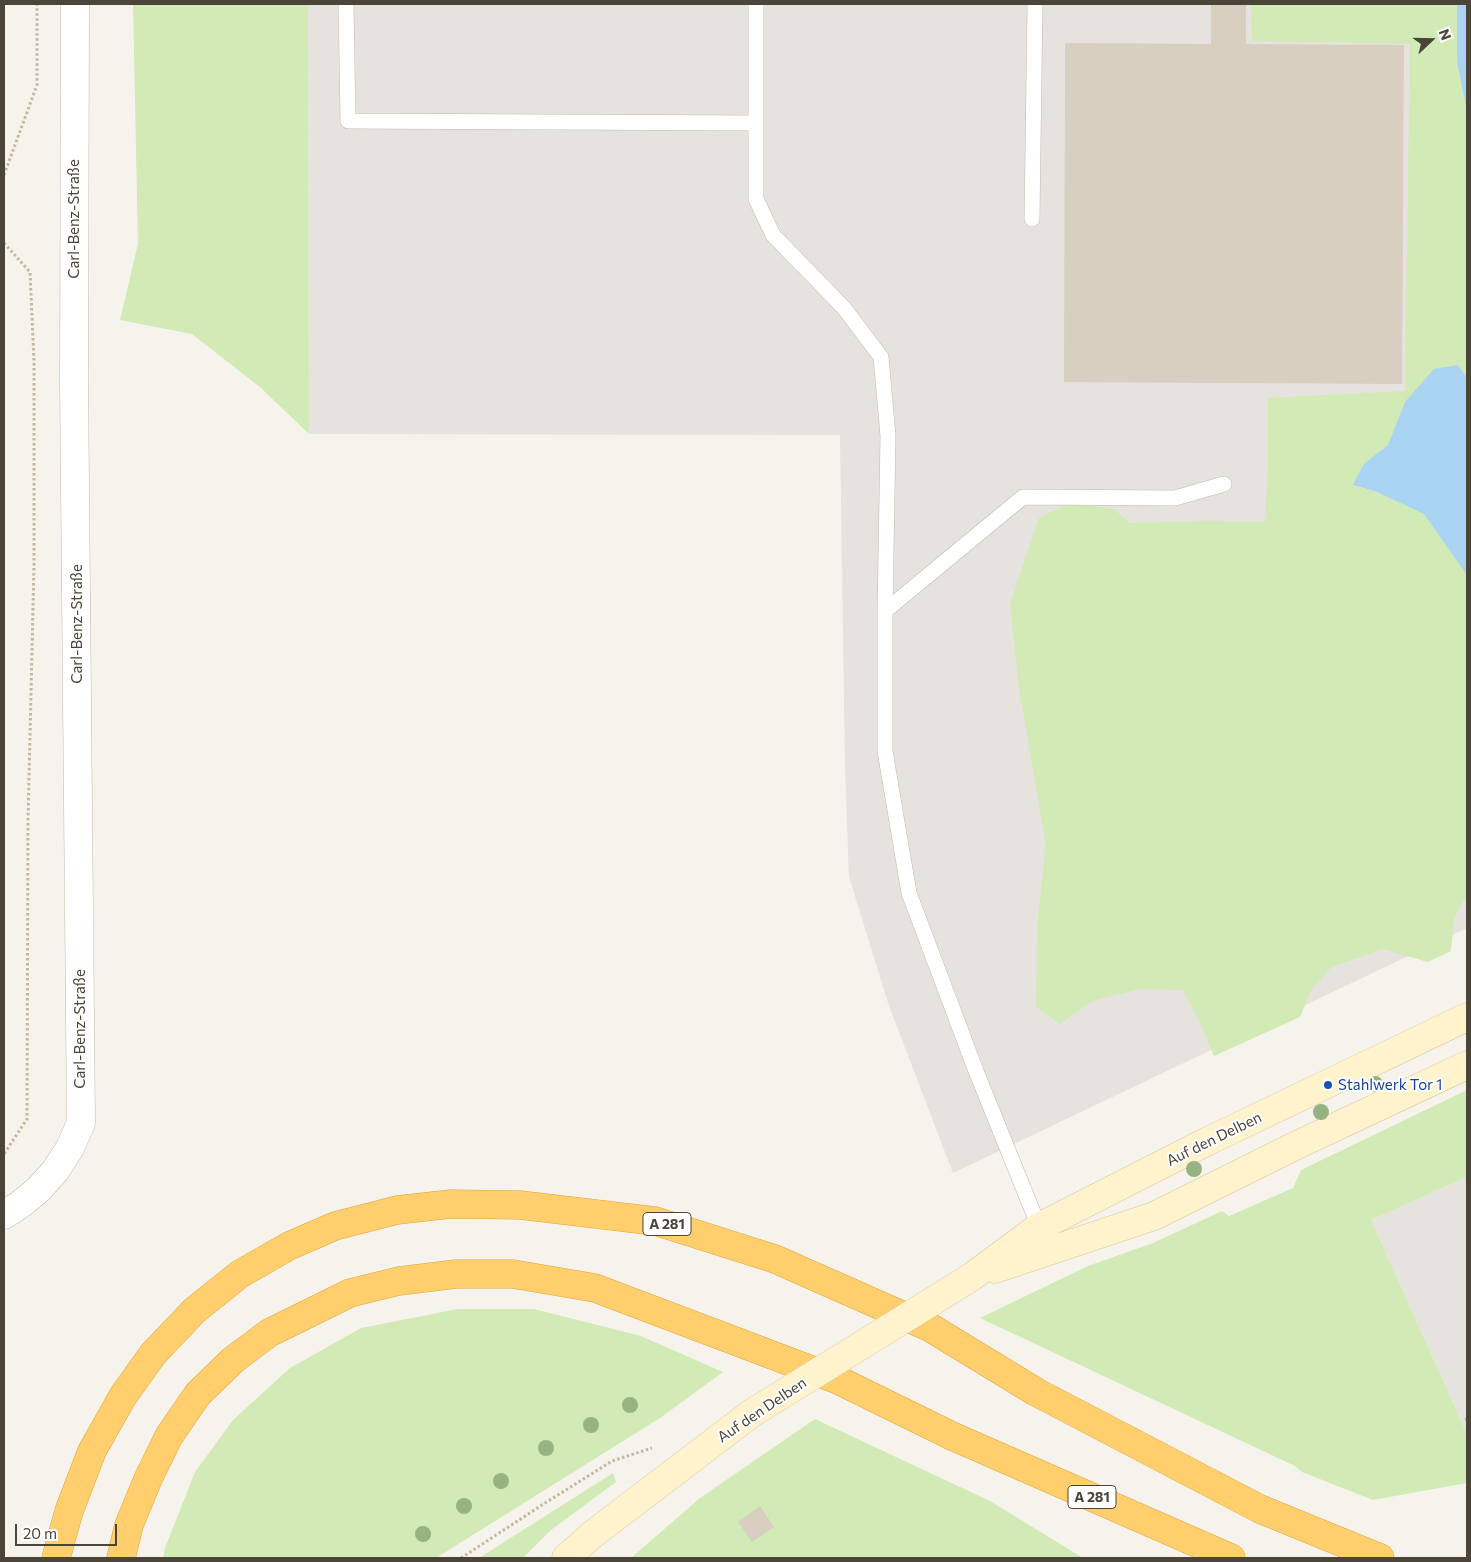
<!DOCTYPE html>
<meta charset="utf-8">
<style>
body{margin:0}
#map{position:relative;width:1471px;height:1562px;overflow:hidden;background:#f6f3ec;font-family:Commissioner,sans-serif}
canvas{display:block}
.frame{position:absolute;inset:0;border:5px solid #4b4439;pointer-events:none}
.north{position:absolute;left:1406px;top:15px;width:50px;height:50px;-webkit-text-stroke:4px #fff;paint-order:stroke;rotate:69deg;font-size:14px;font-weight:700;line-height:20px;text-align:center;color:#4b4439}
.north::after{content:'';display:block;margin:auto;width:18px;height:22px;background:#4b4439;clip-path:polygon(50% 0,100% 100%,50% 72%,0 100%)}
.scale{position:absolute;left:15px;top:1524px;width:102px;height:22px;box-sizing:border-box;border:2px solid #4b4439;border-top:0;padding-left:6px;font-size:15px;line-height:18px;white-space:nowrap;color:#4b4439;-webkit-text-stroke:4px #fff;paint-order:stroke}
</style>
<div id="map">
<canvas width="1471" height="1562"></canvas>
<div class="frame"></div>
<div class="north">N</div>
<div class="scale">20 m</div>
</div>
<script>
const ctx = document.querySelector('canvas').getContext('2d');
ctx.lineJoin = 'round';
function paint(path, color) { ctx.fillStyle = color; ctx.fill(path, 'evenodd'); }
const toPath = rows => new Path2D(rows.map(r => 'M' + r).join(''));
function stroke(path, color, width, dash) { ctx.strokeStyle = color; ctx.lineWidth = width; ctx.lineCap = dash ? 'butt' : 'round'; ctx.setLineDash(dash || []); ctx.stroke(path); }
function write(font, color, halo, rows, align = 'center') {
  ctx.font = font + ' Commissioner,sans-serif'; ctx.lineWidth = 4; ctx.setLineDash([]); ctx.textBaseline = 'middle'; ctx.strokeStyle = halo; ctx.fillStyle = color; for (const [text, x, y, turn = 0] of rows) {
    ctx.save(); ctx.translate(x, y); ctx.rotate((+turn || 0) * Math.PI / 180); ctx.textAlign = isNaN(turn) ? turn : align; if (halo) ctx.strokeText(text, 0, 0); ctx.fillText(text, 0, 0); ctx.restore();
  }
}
paint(toPath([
 [308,4,1467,4,1467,928,953,1173,889,1006,849,877,845,766,840,435,309,434],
 [1467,1177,1467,1434,1371,1220]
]), '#e6e2dd');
paint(toPath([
 [133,4,308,4,309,434,261,388,192,334,120,320,138,244],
 [1251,4,1457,4,1457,61,1467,112,1467,378,1458,365,1405,402,1388,445,1364,464,1353,486,1375,491,1424,514,1467,575,1467,901,1463,901,1454,919,1451,951,1428,962,1383,949,1331,967,1312,989,1300,1017,1214,1056,1201,1024,1183,990,1139,989,1092,1001,1060,1024,1036,1007,1038,917,1046,845,1019,688,1010,604,1039,518,1070,503,1114,509,1129,523,1208,521,1265,522,1268,464,1268,398,1405,391,1410,44,1252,41],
 [1467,1090,1467,1177,1371,1220,1467,1434,1467,1483,1373,1500,1302,1472,1295,1466,980,1318,1088,1266,1153,1243,1222,1211,1229,1216,1293,1188,1301,1170],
 [458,1309,534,1309,641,1336,723,1372,660,1418,436,1558,163,1558,165,1548,195,1472,233,1420,290,1368,361,1328],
 [815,1419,990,1501,1083,1558,631,1558,700,1498],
 [613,1473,616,1482,551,1530,523,1558,479,1558]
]), '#d2eab5');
paint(toPath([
 [1457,4,1467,4,1467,112,1457,61],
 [1458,365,1467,378,1467,575,1424,514,1375,491,1353,485,1364,464,1388,445,1405,402,1434,369]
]), '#a9d4f2');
paint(toPath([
 [1211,4,1246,4,1246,44,1404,45,1402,384,1064,382,1065,43,1211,44],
 [760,1506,774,1527,752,1542,738,1522]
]), '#d8cfc1');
const service = toPath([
 [346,4,348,121,756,123],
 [756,4,756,199,773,235,844,308,881,357,888,436,885,611,885,751,909,893,976,1071,1039,1227],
 [1032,219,1035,4],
 [885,611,1023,497,1175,498,1224,484]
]);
const tertiary = toPath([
 [4,1215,21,1204,39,1189,55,1171,70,1148,81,1123,74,381,75,4]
]);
const secondary = toPath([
 [995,1269,1154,1216,1295,1146,1467,1065],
 [970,1278,1039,1227,1206,1142,1467,1017],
 [566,1558,593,1534,752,1413]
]);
const motorway = toPath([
 [56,1558,69,1511,92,1451,123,1396,153,1354,195,1310,240,1274,289,1246,335,1226,397,1210,451,1204,520,1205,655,1221,775,1259,931,1328,1036,1392,1260,1509,1380,1558],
 [121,1558,129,1525,148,1479,169,1436,198,1394,233,1360,269,1333,350,1293,399,1281,456,1274,513,1274,595,1288,838,1380,952,1436,1231,1558]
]);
stroke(service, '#c2bbae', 16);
stroke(tertiary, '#c2bbae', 29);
stroke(secondary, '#d6c79b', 29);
stroke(motorway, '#e0a43c', 29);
stroke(toPath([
 [4,175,37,85,37,4],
 [4,243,30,272,34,361,34,565,28,821,27,1119,4,1154],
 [1465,1420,1467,1419],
 [461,1558,542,1505,612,1461,652,1448]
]), '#c4b79f', 3, [2.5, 2.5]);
stroke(service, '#fff', 15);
stroke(tertiary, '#fff', 28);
stroke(secondary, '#fff3cd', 28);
stroke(motorway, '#ffcf6e', 28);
const secondaryBridge = toPath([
 [752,1413,970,1278]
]);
stroke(secondaryBridge, '#d6c79b', 29, []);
stroke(secondaryBridge, '#fff3cd', 28);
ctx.fillStyle = '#97b381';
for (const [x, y] of [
 [1375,1084],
 [1321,1112],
 [1194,1169],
 [630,1405],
 [591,1425],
 [546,1448],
 [501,1481],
 [464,1506],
 [423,1534]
]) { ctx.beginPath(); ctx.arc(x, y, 8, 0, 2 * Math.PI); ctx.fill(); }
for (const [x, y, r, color] of [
 [1328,1085,5,"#1a4fb4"]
]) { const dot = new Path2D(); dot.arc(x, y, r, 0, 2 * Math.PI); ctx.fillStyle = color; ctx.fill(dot); stroke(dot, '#fff', 2); }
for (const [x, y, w] of [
 [667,1224,48],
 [1092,1497,48]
]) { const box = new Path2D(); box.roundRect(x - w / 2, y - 11.5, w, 23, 4); ctx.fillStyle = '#fff'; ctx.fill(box); stroke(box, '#4b4439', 1); }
write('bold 14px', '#4b4439', null, [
 ["A 281",667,1224],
 ["A 281",1092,1497]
]);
write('15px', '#4b4439', '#fff', [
 ["Carl-Benz-Straße",74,219,-90],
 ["Carl-Benz-Straße",77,624,-90],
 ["Carl-Benz-Straße",80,1029,-90],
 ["Auf den Delben",1214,1139,-26],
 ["Auf den Delben",762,1410,-34]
]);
write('15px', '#164399', '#fff', [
 ["Stahlwerk Tor 1",1338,1085]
], 'left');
</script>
